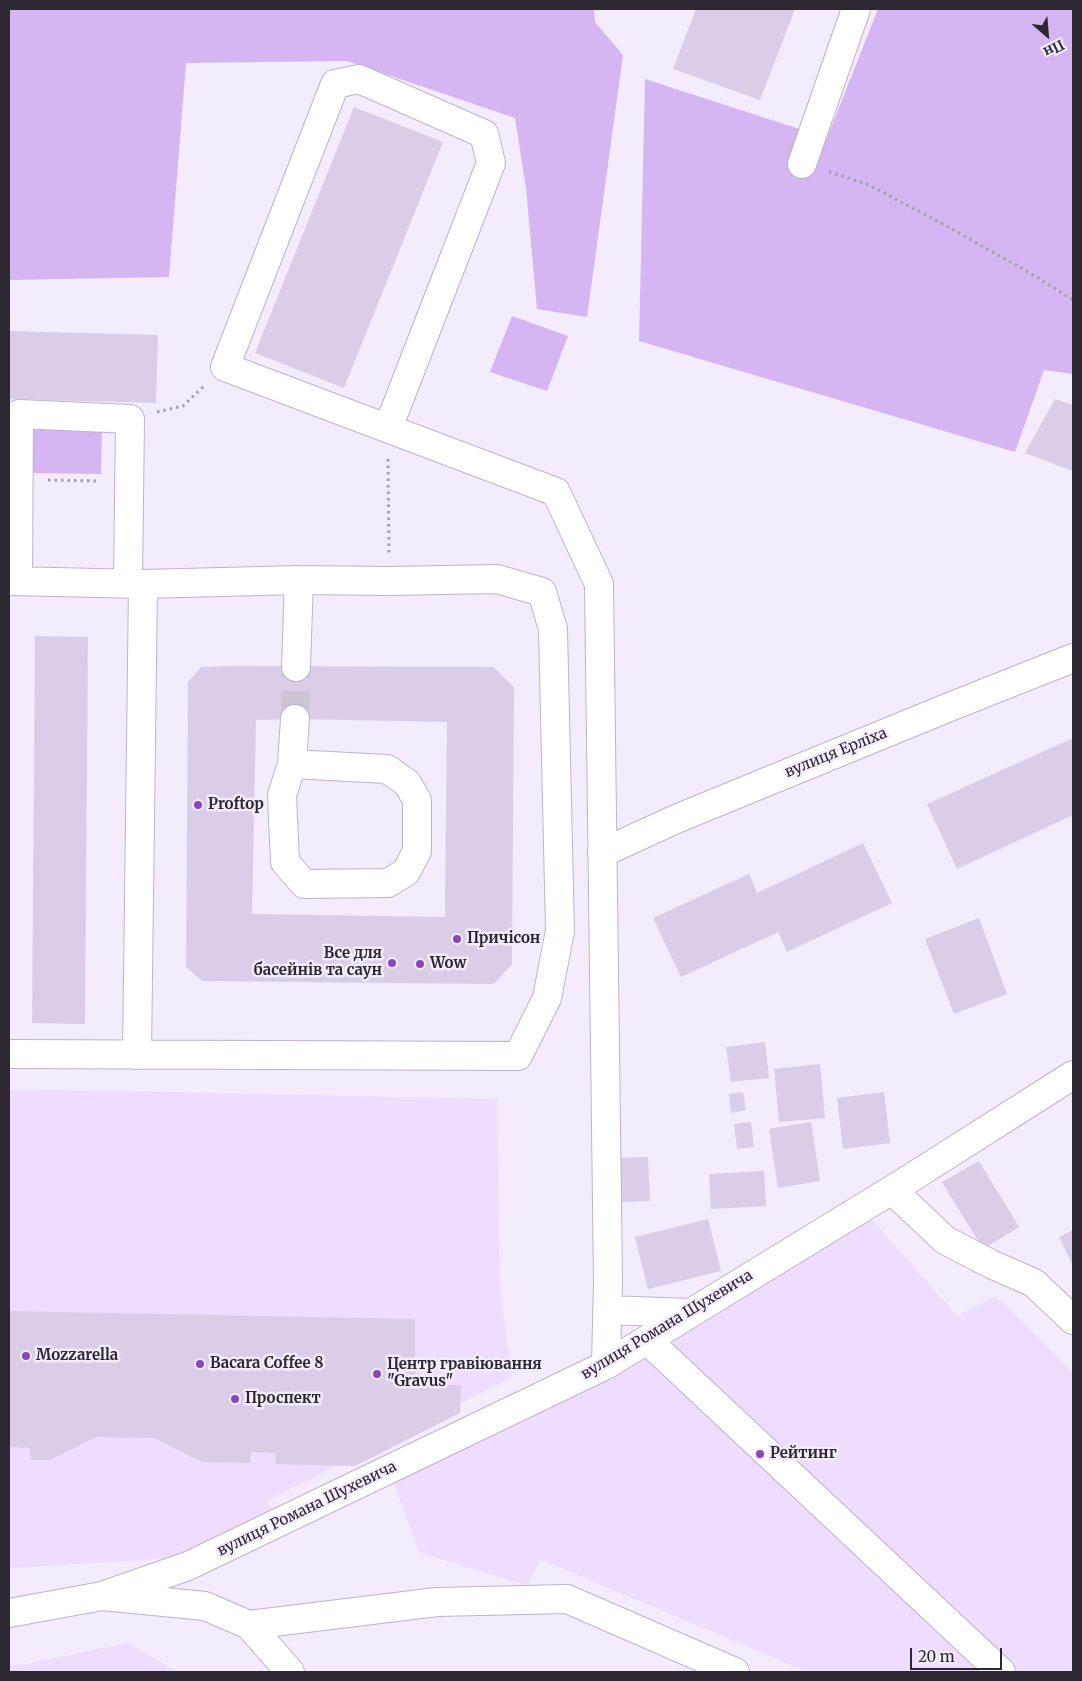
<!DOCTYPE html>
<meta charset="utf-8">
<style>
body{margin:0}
#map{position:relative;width:1082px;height:1681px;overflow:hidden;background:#f4ecfc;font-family:Merriweather,serif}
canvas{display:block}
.frame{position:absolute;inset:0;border:10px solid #2c2731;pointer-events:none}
.north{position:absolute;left:1022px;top:10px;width:50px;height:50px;-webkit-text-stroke:4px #f4ecfc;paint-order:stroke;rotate:153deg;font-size:14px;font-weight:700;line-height:20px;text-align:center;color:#2c2731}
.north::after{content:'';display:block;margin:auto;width:18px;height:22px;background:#2c2731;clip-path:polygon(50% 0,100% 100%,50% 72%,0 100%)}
.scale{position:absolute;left:910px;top:1648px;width:92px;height:22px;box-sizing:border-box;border:2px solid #2c2731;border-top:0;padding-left:6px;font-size:15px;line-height:18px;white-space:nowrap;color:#2c2731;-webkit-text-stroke:4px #f4ecfc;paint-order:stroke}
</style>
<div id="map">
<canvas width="1082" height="1681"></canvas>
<div class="frame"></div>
<div class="north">Пн</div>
<div class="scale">20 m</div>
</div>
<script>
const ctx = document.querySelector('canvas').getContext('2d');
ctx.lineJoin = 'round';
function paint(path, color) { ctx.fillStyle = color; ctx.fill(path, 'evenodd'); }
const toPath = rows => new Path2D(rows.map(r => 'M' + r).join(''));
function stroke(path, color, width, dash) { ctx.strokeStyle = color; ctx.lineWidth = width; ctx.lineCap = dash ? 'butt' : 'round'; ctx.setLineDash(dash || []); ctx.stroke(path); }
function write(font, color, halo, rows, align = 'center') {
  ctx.font = font + ' Merriweather,serif'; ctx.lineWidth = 5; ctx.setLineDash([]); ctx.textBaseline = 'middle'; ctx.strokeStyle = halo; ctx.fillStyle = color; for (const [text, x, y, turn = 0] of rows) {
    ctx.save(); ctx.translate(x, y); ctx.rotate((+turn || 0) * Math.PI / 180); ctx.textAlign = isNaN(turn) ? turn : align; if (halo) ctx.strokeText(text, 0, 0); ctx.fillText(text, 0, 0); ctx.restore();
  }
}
paint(toPath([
 [9,1090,118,1091,497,1099,500,1289,512,1377,267,1501,277,1516,194,1552,162,1559,9,1568],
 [866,1213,957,1316,996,1296,1073,1373,1073,1672,808,1672,540,1559,528,1586,419,1552,393,1480],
 [127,1643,179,1672,9,1672,9,1665,27,1664]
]), '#eeddfe');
paint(toPath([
 [9,9,594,9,595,22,623,55,587,317,537,309,526,188,515,118,347,61,186,63,169,277,9,280],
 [878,9,1073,9,1073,374,1044,370,1015,452,639,341,645,79,827,138],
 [512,316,568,336,547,391,490,372],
 [29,422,102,427,101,474,28,473]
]), '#d5b6f3');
paint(toPath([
 [696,9,795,9,760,100,673,69],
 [354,107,443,142,344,388,255,353],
 [9,331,158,335,156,403,9,399],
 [1055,399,1073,405,1073,471,1025,453],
 [35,636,88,637,85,1024,32,1023],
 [234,666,493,667,514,687,512,964,494,984,202,981,186,967,188,682,201,667],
 [295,719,447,722,445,917,252,914,256,720],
 [1073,738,1073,815,957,869,927,804],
 [863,843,892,903,787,952,778,932,681,977,653,918,749,874,757,893],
 [979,918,1007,994,954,1014,925,939],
 [765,1042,769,1078,731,1082,726,1047],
 [820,1064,825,1118,779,1122,774,1069],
 [743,1092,746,1110,731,1113,729,1094],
 [884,1092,890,1143,843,1149,837,1098],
 [751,1122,754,1147,737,1149,734,1124],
 [811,1122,820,1181,778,1188,769,1129],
 [648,1157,650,1201,620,1202,618,1158],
 [979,1161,1019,1227,983,1249,942,1182],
 [764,1171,766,1206,711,1209,709,1174],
 [708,1219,721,1271,648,1289,635,1237],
 [1073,1230,1073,1265,1059,1237],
 [9,1311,415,1319,415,1385,461,1385,460,1413,355,1466,275,1464,276,1453,251,1452,250,1463,202,1462,155,1438,96,1437,50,1460,31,1460,30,1448,9,1447]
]), '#dacde7');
stroke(toPath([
 [295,719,296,667]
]), '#ccc5d3', 28, [28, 14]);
const minor = toPath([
 [802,164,856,9],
 [388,428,491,163,484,134,359,79,335,84,225,367,556,492,599,584,608,1281,606,1365],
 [9,581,143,584,299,580,389,581,497,579,542,592,553,629,560,931,547,998,518,1056,9,1054],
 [18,581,19,414,130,419,128,583],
 [296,667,299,580],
 [292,764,387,769,407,783,417,800,417,851,406,872,388,883,304,884,285,862,282,795,292,764,295,719],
 [602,853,676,819,952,706,1073,658],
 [137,1055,143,584],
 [892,1190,945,1240,991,1264,1034,1283,1073,1320],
 [607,1310,690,1313],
 [647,1340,1001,1672],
 [102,1596,188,1566,606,1365,903,1183,1073,1075],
 [9,1613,102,1596,205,1606,249,1625,290,1672],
 [249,1625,437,1602,567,1599,735,1672]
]);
stroke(minor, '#bfb2cb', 30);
stroke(toPath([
 [829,172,867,184,941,223,1030,273,1073,300],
 [157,412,183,406,204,386],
 [388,459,389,553],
 [48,480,99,481]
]), '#a59fac', 3, [2.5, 4]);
stroke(minor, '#fff', 28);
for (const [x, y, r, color] of [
 [198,805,5,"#8946ba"],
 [457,939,5,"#8946ba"],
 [392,963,5,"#8946ba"],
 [420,964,5,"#8946ba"],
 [26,1356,5,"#8946ba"],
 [200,1364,5,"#8946ba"],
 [377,1374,5,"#8946ba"],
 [235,1399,5,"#8946ba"],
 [760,1454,5,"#8946ba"]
]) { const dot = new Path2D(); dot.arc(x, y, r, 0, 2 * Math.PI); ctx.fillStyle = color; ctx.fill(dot); stroke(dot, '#f4ecfc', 2); }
write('15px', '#2c2731', '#f4ecfc', [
 ["вулиця Ерліха",836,753,-22],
 ["вулиця Романа Шухевича",667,1325,-31],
 ["вулиця Романа Шухевича",307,1509,-26]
]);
write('bold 15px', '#2c2731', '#f4ecfc', [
 ["Proftop",208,805],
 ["Причісон",467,939],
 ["Все для",382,954,"right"],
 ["басейнів та саун",382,971,"right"],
 ["Wow",430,964],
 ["Mozzarella",36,1356],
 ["Bacara Coffee 8",210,1364],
 ["Центр гравіювання",387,1365],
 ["\"Gravus\"",387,1382],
 ["Проспект",245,1399],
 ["Рейтинг",770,1454]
], 'left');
</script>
